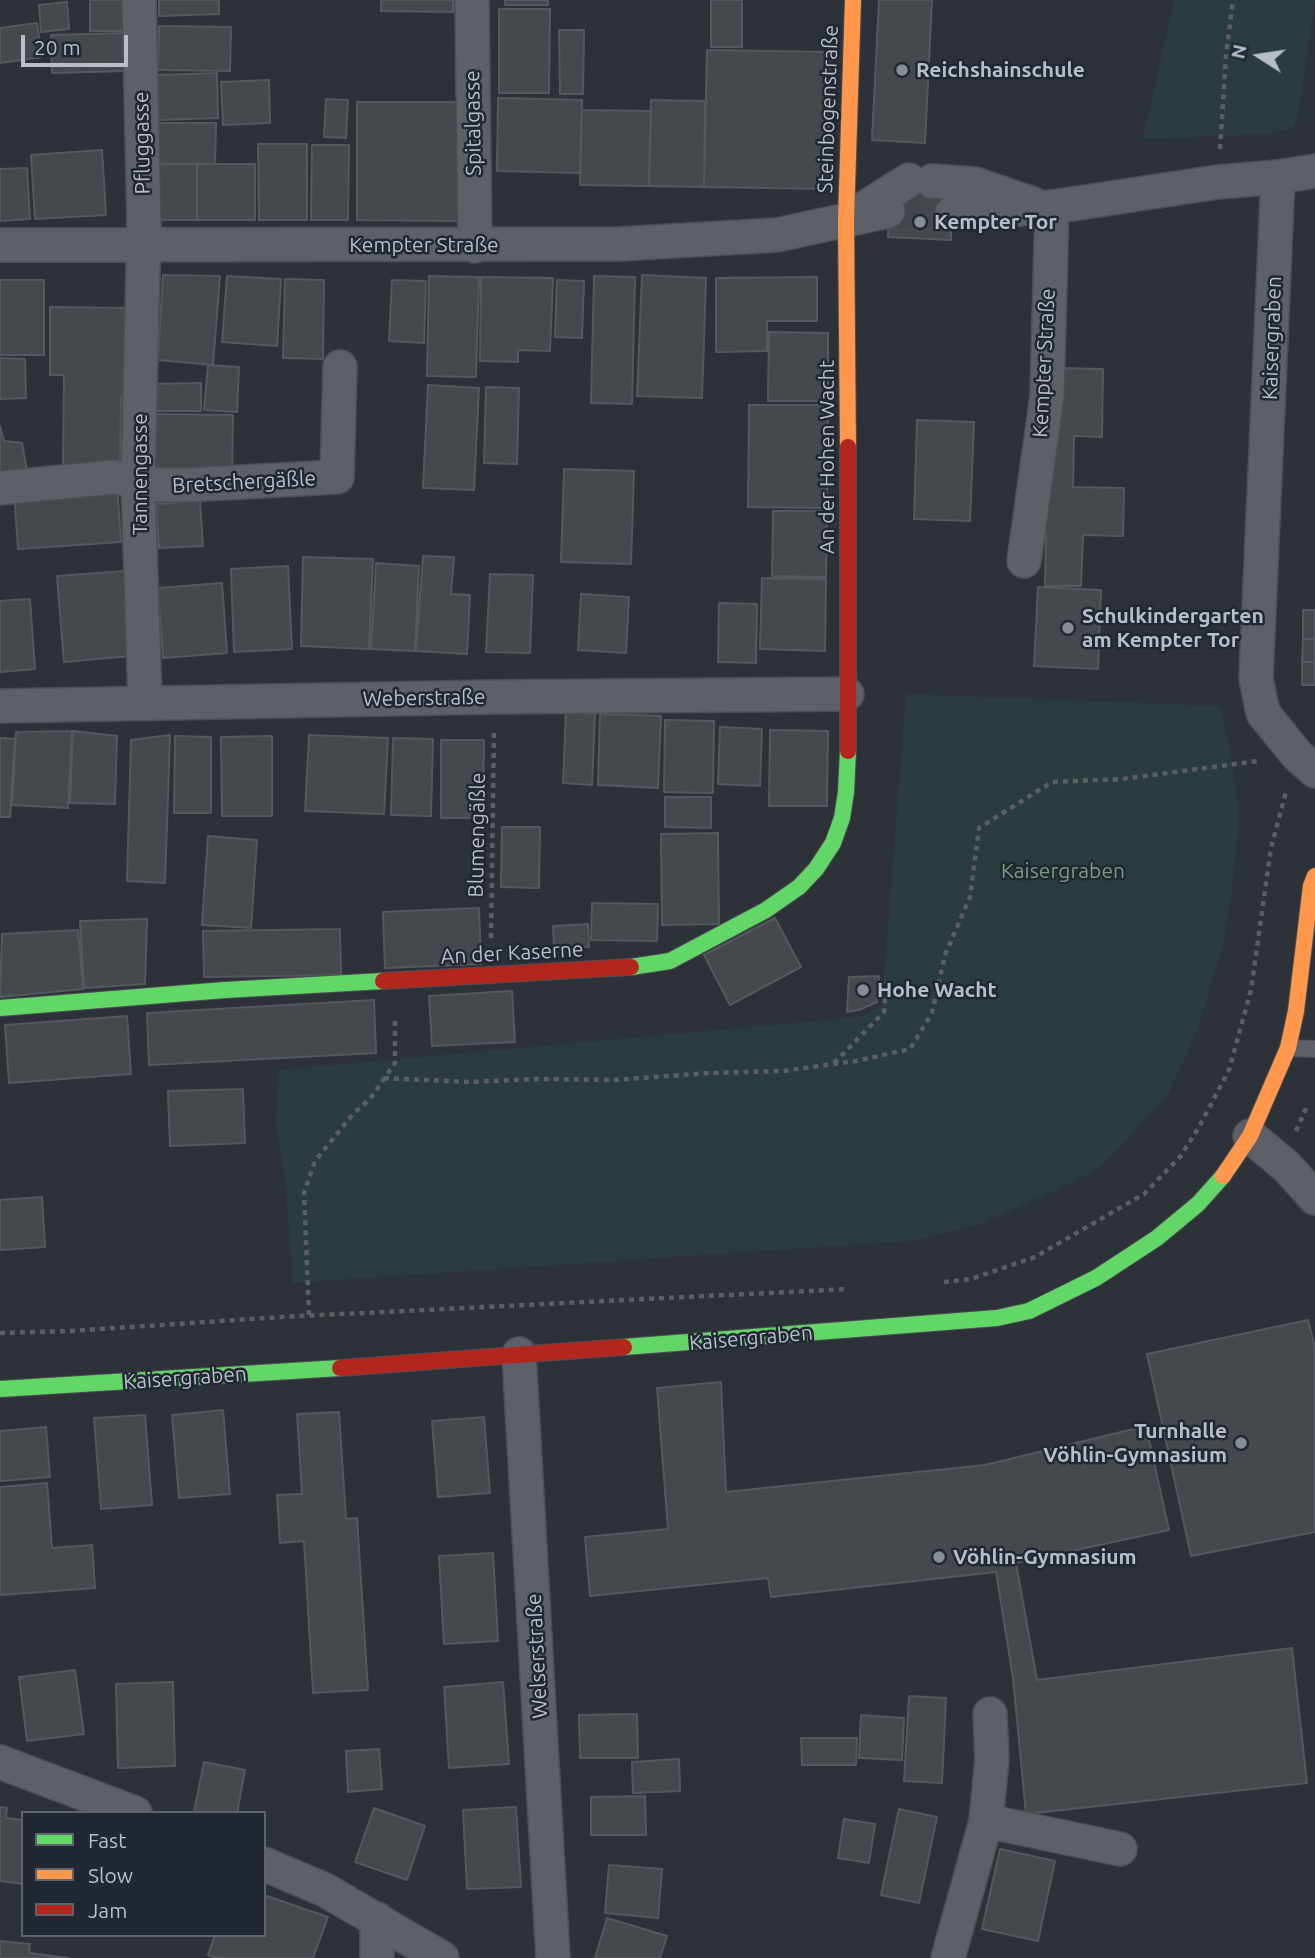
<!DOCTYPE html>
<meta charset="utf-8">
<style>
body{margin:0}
#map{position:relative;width:1315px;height:1958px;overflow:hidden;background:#2d3238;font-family:Ubuntu,sans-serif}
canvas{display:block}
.legend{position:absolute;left:21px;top:1811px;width:245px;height:126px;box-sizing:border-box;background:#212832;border:2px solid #5d646e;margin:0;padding:9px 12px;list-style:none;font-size:21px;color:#b8bec8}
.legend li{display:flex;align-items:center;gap:14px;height:35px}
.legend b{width:35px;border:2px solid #5d646e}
.north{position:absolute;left:1224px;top:21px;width:70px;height:70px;-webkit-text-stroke:5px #212832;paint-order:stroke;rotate:282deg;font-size:19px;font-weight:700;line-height:28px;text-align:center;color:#b8bec8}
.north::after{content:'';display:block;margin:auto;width:24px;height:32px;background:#b8bec8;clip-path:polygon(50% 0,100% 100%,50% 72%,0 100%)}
.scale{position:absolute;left:21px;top:35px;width:107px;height:32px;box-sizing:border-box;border:4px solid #b8bec8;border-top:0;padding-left:9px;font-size:21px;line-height:24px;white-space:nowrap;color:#b8bec8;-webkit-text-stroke:5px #212832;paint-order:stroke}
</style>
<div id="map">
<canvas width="1315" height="1958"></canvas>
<ul class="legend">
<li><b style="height:9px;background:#63d668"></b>Fast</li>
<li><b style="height:9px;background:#ff974d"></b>Slow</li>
<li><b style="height:9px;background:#b3261e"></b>Jam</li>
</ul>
<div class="north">N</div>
<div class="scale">20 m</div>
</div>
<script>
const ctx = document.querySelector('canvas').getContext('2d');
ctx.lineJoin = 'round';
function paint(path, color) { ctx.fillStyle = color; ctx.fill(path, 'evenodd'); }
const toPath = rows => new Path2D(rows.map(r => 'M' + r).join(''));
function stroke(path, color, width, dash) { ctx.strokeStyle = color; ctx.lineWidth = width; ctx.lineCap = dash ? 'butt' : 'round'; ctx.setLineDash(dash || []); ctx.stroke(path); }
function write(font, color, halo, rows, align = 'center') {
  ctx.font = font + ' Ubuntu,sans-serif'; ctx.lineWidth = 5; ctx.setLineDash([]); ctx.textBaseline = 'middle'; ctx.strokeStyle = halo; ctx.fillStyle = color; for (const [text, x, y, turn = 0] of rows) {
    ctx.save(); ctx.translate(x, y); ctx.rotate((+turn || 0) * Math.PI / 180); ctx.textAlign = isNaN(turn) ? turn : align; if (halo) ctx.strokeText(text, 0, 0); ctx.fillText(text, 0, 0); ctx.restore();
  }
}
paint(toPath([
 [1174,0,1315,0,1298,117,1292,128,1272,134,1143,139],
 [906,694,1220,706,1232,760,1239,815,1233,883,1223,945,1197,1031,1167,1097,1102,1165,1076,1181,983,1223,909,1241,293,1283,285,1177,276,1127,278,1070,860,1017,882,1005]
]), '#2b3c3e');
const building = toPath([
 [90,0,124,0,124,31,90,31,90,0],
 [159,0,219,0,219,14,159,16,159,0],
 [381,0,453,0,453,12,381,11,381,0],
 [505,0,548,0,548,5,505,5,505,0],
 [711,0,742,0,742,47,711,47,711,0],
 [879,0,932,0,925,143,872,140,879,0],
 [67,2,69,29,41,32,39,5,67,2],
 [499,9,550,9,549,93,499,93,499,9],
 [37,23,42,57,0,63,0,28,37,23],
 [159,26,231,27,230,71,158,70,159,26],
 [559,30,584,30,583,94,560,94,559,30],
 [124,33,125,71,52,73,51,35,124,33],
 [707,50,830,52,828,189,704,187,707,50],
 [217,73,218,118,159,120,158,75,217,73],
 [269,80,270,123,223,125,221,82,269,80],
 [498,98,582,100,580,173,497,171,498,98],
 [326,99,348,100,346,138,324,137,326,99],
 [651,100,705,101,704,187,649,186,651,100],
 [357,102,458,102,458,221,357,220,357,102],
 [582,110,651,111,649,186,580,185,582,110],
 [159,123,216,123,215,164,159,164,159,123],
 [258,144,307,144,307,220,259,220,258,144],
 [312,145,349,145,348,220,311,220,312,145],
 [102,150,106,215,35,219,31,155,102,150],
 [159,164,197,164,197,220,159,220,159,164],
 [197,164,255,164,255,220,197,220,197,164],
 [27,168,30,219,0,221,0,169,27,168],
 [889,193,952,195,951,240,888,237,889,193],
 [163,275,220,276,213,365,158,360,163,275],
 [642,275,706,278,702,398,637,396,642,275],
 [227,276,281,279,277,346,222,342,227,276],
 [429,276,479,277,476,377,427,376,429,276],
 [594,276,635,277,632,404,591,403,594,276],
 [481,277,553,278,550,351,518,350,518,362,480,361,481,277],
 [817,277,817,321,767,321,767,351,716,352,716,278,817,277],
 [285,279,324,280,323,359,283,358,285,279],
 [0,280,44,280,44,355,0,355,0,280],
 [392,280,426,281,424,343,389,341,392,280],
 [557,280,584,281,582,338,555,337,557,280],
 [50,307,131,308,130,397,121,397,120,466,63,465,64,375,50,375,50,307],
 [769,332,828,333,828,401,768,401,769,332],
 [0,358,25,359,26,398,0,399,0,358],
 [208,365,239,367,237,412,204,410,208,365],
 [1059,368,1103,369,1102,437,1074,436,1073,487,1124,488,1123,536,1083,535,1081,586,1045,586,1046,534,1037,534,1059,368],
 [201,383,201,411,152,411,152,384,201,383],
 [428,385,479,388,474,490,423,488,428,385],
 [486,387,519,388,517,464,484,463,486,387],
 [749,405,828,405,827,508,748,507,749,405],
 [153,414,233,415,232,478,153,478,153,414],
 [917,420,974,422,970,521,914,519,917,420],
 [0,426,4,441,22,443,27,472,0,474,0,426],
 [564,469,634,471,631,564,561,562,564,469],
 [117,483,121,542,18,549,14,491,117,483],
 [200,501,203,546,159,548,156,504,200,501],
 [773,511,827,511,826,577,772,576,773,511],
 [423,556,454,557,451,594,470,595,467,654,416,651,423,556],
 [303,557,373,559,369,649,301,646,303,557],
 [376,563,419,566,415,651,371,649,376,563],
 [288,566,292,649,234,652,231,569,288,566],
 [125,571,131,656,64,662,57,576,125,571],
 [490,574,533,575,530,653,486,652,490,574],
 [762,578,826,579,825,651,760,649,762,578],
 [222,583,227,653,163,658,158,588,222,583],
 [1038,587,1101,590,1098,669,1034,666,1038,587],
 [581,594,629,597,626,653,578,650,581,594],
 [30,599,35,669,0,672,0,601,30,599],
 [719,603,757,604,756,663,718,662,719,603],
 [1303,610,1315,610,1315,639,1303,639,1303,610],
 [1303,639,1315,639,1315,662,1302,662,1303,639],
 [1302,662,1315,662,1315,685,1302,685,1302,662],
 [566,712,595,714,592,785,563,783,566,712],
 [600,714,661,716,658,788,598,785,600,714],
 [665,720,714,721,713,793,664,792,665,720],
 [720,727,762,729,760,786,718,784,720,727],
 [770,730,828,731,827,806,769,806,770,730],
 [72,731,68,808,12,805,16,732,72,731],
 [73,731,117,736,115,804,70,803,73,731],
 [170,735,165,883,127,881,131,740,170,735],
 [309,735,388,738,384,814,305,811,309,735],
 [175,736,211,737,211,813,174,813,175,736],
 [272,736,272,816,222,816,221,737,272,736],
 [0,738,15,739,10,817,0,817,0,738],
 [393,738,433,739,431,816,391,815,393,738],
 [441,740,484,740,483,818,441,818,441,740],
 [665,797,711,797,711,828,665,827,665,797],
 [502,827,540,827,539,888,501,887,502,827],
 [718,833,719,924,662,925,661,834,718,833],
 [208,836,257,840,251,928,202,925,208,836],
 [592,903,658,904,657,941,591,940,592,903],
 [479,908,481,964,385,968,383,912,479,908],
 [775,918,801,967,730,1005,704,955,775,918],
 [147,919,145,984,84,988,80,921,147,919],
 [588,924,589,947,554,949,553,926,588,924],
 [340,929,341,975,204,977,203,931,340,929],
 [78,930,83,989,0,997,2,934,78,930],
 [879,976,877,1002,859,1010,847,1012,849,977,879,976],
 [512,991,515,1042,432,1046,429,996,512,991],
 [374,1000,376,1053,149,1065,147,1013,374,1000],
 [127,1016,131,1074,9,1083,5,1025,127,1016],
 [243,1089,245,1143,170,1146,168,1091,243,1089],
 [42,1197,45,1247,0,1250,0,1200,42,1197],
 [1308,1320,1315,1348,1315,1532,1191,1556,1147,1354,1308,1320],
 [721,1382,726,1492,985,1465,1146,1426,1169,1530,1016,1563,1037,1680,1292,1648,1307,1783,1026,1814,1013,1678,996,1572,771,1597,768,1578,590,1596,585,1537,668,1529,657,1388,721,1382],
 [223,1410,230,1494,179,1498,172,1415,223,1410],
 [339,1412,346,1519,357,1518,368,1690,313,1693,304,1541,280,1543,277,1495,302,1494,297,1414,339,1412],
 [145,1415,152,1505,101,1509,94,1418,145,1415],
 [484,1417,490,1493,438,1497,432,1421,484,1417],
 [46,1427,50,1477,0,1481,0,1431,46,1427],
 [47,1483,52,1548,92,1545,95,1588,0,1595,0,1487,47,1483],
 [493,1553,498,1641,444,1644,439,1556,493,1553],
 [75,1670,84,1734,27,1741,19,1677,75,1670],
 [173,1682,175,1766,118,1768,116,1684,173,1682],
 [503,1682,509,1764,449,1768,444,1687,503,1682],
 [909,1696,946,1698,942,1783,904,1781,909,1696],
 [637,1714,638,1758,580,1758,579,1715,637,1714],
 [861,1715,904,1718,902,1760,859,1758,861,1715],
 [801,1738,857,1738,856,1765,802,1765,801,1738],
 [379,1749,382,1789,348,1792,346,1751,379,1749],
 [679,1759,680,1791,633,1793,632,1762,679,1759],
 [204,1762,245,1770,237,1813,194,1812,204,1762],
 [645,1796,646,1835,591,1835,591,1797,645,1796],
 [0,1807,7,1808,6,1818,23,1820,23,1884,0,1881,0,1807],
 [516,1807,521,1887,467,1889,463,1810,516,1807],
 [374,1808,425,1826,407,1880,355,1862,374,1808],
 [899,1809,937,1817,919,1903,881,1895,899,1809],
 [844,1819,875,1824,869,1863,838,1858,844,1819],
 [1000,1849,1055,1861,1038,1941,982,1929,1000,1849],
 [609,1865,662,1869,658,1918,605,1913,609,1865],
 [264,1895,328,1917,313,1958,217,1958,208,1955,215,1935,264,1935,264,1895],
 [607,1918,667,1936,660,1958,595,1958,607,1918],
 [0,1941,30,1944,29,1953,69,1958,0,1958,0,1941]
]);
paint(building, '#45494e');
stroke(building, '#55595f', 2);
stroke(toPath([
 [888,211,952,213]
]), '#42474e', 33, [33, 17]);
const lane = toPath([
 [1288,1048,1315,1049]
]);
const street = toPath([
 [139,0,144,225,138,482,145,703],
 [472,0,475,246],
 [1278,177,1256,678,1263,713,1297,755,1315,771],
 [932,181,975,184,1033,204],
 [857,213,909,180],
 [952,213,1052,207,1218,182,1278,177,1315,171],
 [0,245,619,244,777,235,888,211],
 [0,488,114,477,159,485,185,485,337,477,340,367],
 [1024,561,1047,396,1052,207],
 [0,706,494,697,847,694],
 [1250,1136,1287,1167,1315,1198],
 [519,1354,553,1958],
 [0,1762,135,1813],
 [986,1821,1120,1849],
 [264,1864,325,1890,442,1958],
 [377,1919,377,1958],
 [948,1958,986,1821,992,1759,990,1714]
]);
const fast = toPath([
 [631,967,670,961,766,910,799,887,816,869,833,843,842,818,846,792,848,751],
 [0,1008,225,990,383,981],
 [624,1347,997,1318,1029,1311,1096,1278,1157,1238,1198,1204,1223,1176],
 [0,1389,340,1368]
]);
const slow = toPath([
 [848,447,846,220,853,0],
 [1223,1176,1250,1136,1288,1048,1296,1011,1311,886,1315,876]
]);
const jam = toPath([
 [848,751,848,447],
 [383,981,631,967],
 [340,1368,624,1347]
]);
stroke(lane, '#4b4e53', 18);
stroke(street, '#4b4e53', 36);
stroke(fast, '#4b4e53', 18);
stroke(slow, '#4b4e53', 18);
stroke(jam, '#4b4e53', 18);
stroke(toPath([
 [1220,149,1226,56,1233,0],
 [491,938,494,730],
 [834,1063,884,1012,886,982],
 [384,1078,469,1082,536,1079,614,1080,709,1073,783,1071,856,1061,910,1049,932,1013,945,955,970,897,979,828,1052,782,1122,779,1258,761],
 [1296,1131,1308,1104],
 [944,1282,971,1279,1035,1257,1144,1194,1180,1157,1199,1127,1229,1070,1251,990,1271,848,1286,792],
 [309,1315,304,1193,315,1161,353,1114,370,1099,395,1063,395,1018],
 [0,1333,70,1331,281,1317,848,1289]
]), '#5b5f63', 4.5, [5, 5]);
stroke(lane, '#5d6066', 16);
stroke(street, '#5d6066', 33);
stroke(fast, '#63d668', 16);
stroke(slow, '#ff974d', 16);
stroke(jam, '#b3261e', 16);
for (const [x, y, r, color] of [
 [902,70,7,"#878d96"],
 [920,222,7,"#878d96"],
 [1068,628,7,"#878d96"],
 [863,990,7,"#878d96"],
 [1241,1443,7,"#878d96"],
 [939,1557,7,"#878d96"]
]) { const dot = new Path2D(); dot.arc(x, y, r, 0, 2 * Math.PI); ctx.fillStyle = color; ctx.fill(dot); stroke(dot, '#212832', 2.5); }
write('bold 21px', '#b8bec8', '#212832', [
 ["Reichshainschule",916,70],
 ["Kempter Tor",934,222],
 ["Schulkindergarten",1082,616],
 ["am Kempter Tor",1082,640],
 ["Hohe Wacht",877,990],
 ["Turnhalle",1227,1431,"right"],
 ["Vöhlin-Gymnasium",1227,1455,"right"],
 ["Vöhlin-Gymnasium",953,1557]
], 'left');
write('21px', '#b8bec8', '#212832', [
 ["Steinbogenstraße",828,109,-88],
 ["Spitalgasse",473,123,-91],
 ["Pfluggasse",142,143,-91],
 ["Kempter Straße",424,245],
 ["Kaisergraben",1272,338,-88],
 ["Kempter Straße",1044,363,-87],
 ["An der Hohen Wacht",827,457,-90],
 ["Tannengasse",140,474,-90],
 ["Bretschergäßle",244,482,-3],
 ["Weberstraße",424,698,-1],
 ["Blumengäßle",477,835,-89],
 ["An der Kaserne",512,953,-3],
 ["Kaisergraben",751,1338,-5],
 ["Kaisergraben",185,1378,-4],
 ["Welserstraße",537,1656,-93]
]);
write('21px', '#799b81', '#212832', [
 ["Kaisergraben",1063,871]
]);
</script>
